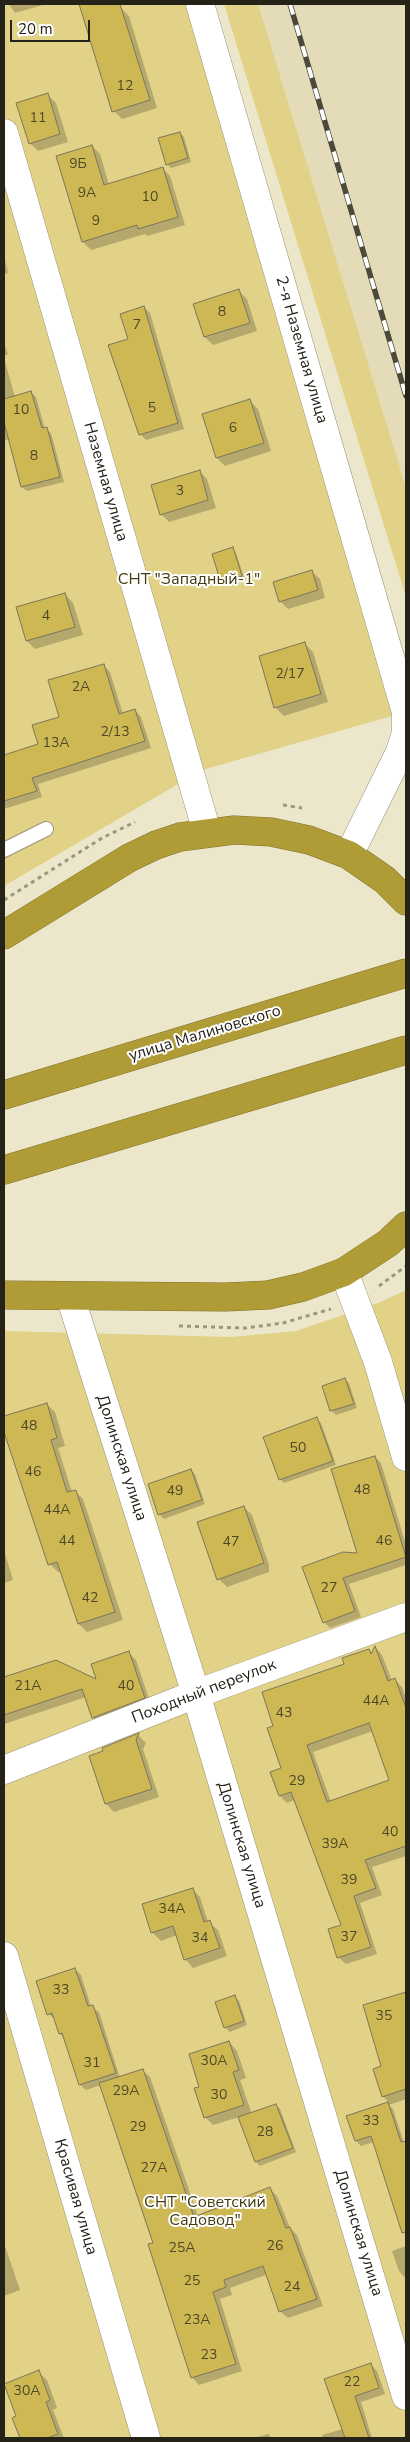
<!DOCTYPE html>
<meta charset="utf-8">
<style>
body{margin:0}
#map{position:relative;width:410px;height:2442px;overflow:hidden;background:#ece7ca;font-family:"Nunito Sans",sans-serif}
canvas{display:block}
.frame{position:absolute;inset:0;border:5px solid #252218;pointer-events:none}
.scale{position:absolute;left:10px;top:20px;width:80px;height:22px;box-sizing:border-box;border:2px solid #252218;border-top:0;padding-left:6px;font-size:15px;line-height:18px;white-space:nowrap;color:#252218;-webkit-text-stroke:4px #fff;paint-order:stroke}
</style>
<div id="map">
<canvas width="410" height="2442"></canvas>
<div class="frame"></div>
<div class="scale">20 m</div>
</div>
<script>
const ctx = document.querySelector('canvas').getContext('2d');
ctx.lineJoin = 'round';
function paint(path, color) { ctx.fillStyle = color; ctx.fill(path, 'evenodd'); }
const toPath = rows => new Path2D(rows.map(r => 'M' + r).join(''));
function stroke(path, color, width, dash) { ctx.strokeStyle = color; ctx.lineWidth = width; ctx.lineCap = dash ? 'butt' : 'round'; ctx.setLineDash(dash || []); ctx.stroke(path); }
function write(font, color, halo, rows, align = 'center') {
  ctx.font = font + ' "Nunito Sans",sans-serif'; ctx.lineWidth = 4; ctx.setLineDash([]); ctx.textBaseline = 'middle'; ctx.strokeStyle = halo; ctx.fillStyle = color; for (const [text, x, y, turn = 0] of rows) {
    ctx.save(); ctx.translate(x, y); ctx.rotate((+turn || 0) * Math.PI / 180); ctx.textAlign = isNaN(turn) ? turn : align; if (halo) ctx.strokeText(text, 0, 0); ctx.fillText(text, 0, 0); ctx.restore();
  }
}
paint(toPath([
 [237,4,406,4,406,556]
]), '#e4dcb8');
paint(toPath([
 [4,4,210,4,406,663,406,712,202,770,4,886],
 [224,4,258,4,406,488,406,597],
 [406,1290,406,2438,4,2438,4,1331,231,1337,296,1331,378,1303]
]), '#e1d287');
paint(toPath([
 [9,4,46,4,15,13],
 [121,8,129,16,157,108,122,119,114,111],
 [48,95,56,103,68,142,38,151,30,143],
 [180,133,184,137,191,162,171,168,167,164],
 [92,146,100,154,109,185,162,168,170,176,185,225,147,236,145,234,91,250,83,242],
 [4,255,8,273,4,274],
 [239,291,247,299,257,331,213,345,205,337,195,305],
 [144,307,150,313,184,429,146,440,140,434,130,340],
 [4,343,8,354,4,356],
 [4,358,15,397,31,392,36,397,45,429,51,433,64,482,27,491,22,487,9,439,4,441],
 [250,401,258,409,271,451,225,466,217,458],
 [199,471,207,479,216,508,169,522,161,514],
 [232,549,236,553,245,580,226,586,222,582],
 [311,571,320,579,325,598,288,609,280,601],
 [65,594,73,603,83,635,35,649,27,641],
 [305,644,313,652,328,702,284,716,276,708,260,657],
 [103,665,110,672,123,714,135,710,141,717,151,748,38,784,42,797,4,809,4,756,40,745],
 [345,1379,349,1383,357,1408,336,1415,332,1411,323,1386],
 [46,1404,55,1412,65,1446,58,1448,72,1492,75,1491,83,1499,123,1620,87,1632,79,1624,62,1571,58,1572,50,1564,4,1428,4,1418],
 [317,1419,321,1423,336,1465,284,1483,280,1479],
 [375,1457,381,1463,406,1545,406,1565,349,1584,361,1617,330,1628,324,1622,304,1567,359,1555],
 [191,1470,195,1474,205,1504,164,1519,160,1515,149,1485],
 [244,1507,252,1515,269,1565,269,1572,227,1587,219,1579],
 [4,1550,13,1580,4,1583],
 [376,1648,382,1655,392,1681,395,1680,402,1687,406,1698,406,1777,401,1779,406,1784,406,1856,372,1867,382,1895,360,1903,377,1954,346,1964,338,1957,342,1926,295,1800,287,1803,280,1796,282,1769,274,1726,346,1665,368,1650,372,1654],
 [373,1731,394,1780,331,1802,313,1752],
 [129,1653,136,1660,151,1705,100,1725,93,1718,86,1697,4,1724,4,1678,54,1662,98,1682],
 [138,1735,146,1743,143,1749,159,1797,114,1812,106,1804,90,1757,105,1752,104,1749],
 [192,1889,200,1897,208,1922,218,1930,227,1956,193,1968,185,1959,177,1935,161,1941,153,1933,144,1905],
 [75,1969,81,1975,91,2007,99,2012,120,2078,142,2070,150,2077,198,2216,270,2189,277,2196,290,2228,297,2235,323,2306,288,2318,280,2311,268,2274,230,2288,232,2295,220,2299,242,2371,199,2385,192,2377,154,2244,101,2085,86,2090,80,2085,65,2039,60,2034,55,2019,48,2014],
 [404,1993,406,1995,406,2099,389,2105,393,2109,404,2143,406,2142,406,2219,403,2220,374,2142,361,2146,356,2141,348,2116,389,2103,383,2096,383,2067,364,2005],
 [234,1997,239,2001,247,2025,230,2032,226,2028,216,2003],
 [229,2042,237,2051,246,2078,240,2080,252,2114,276,2105,280,2109,296,2152,260,2166,256,2162,239,2117,213,2125,205,2117],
 [4,2243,20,2290,4,2296],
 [406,2246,406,2279,399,2271,392,2251],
 [371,2365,377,2371,385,2394,361,2402,372,2438,323,2438,322,2435,343,2429,326,2380],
 [38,2372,47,2380,57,2408,53,2410,64,2438,21,2438,14,2418,18,2417],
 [268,2434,272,2438,253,2438]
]), '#0003');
const building = toPath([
 [79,4,120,4,150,100,112,112,79,4],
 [48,93,60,134,29,144,16,103,48,93],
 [180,132,188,158,166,165,158,138,180,132],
 [92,145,104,185,163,167,178,217,138,229,137,225,82,242,56,156,92,145],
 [239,289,250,323,204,337,193,304,239,289],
 [144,306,178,423,139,435,108,345,128,339,120,314,144,306],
 [31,391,42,428,47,427,60,477,21,487,4,422,4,399,31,391],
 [250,399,264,443,216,458,202,414,250,399],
 [200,470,208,500,160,515,151,485,200,470],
 [233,547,242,576,221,583,212,554,233,547],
 [312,570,318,590,279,602,273,582,312,570],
 [65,593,75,627,26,641,16,607,65,593],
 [305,642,321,694,274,708,259,656,305,642],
 [104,664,119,714,135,709,145,741,32,778,37,791,4,801,4,755,38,744,32,725,59,717,48,680,104,664],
 [345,1378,354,1404,330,1411,322,1386,345,1378],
 [47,1403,57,1438,51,1440,67,1492,76,1490,115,1612,78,1624,57,1562,48,1565,4,1432,4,1416,47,1403],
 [317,1417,333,1461,279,1480,263,1437,317,1417],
 [375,1456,406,1557,343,1578,355,1611,323,1623,302,1567,343,1552,357,1553,331,1469,375,1456],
 [191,1469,202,1500,158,1515,148,1484,191,1469],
 [244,1506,264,1563,217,1580,197,1522,244,1506],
 [375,1646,388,1681,395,1678,406,1708,406,1846,365,1860,376,1888,354,1896,371,1947,337,1958,328,1929,341,1925,291,1792,279,1796,270,1772,281,1768,267,1728,273,1726,262,1692,344,1664,342,1658,369,1649,371,1654,375,1646],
 [369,1723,389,1780,327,1802,307,1745,369,1723],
 [129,1651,145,1698,92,1718,82,1689,4,1715,4,1677,56,1660,96,1679,91,1664,129,1651],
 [139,1733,136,1740,152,1789,105,1804,89,1756,103,1751,102,1748,139,1733],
 [193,1888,204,1922,210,1920,220,1948,184,1960,173,1926,151,1933,142,1904,193,1888],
 [75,1968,88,2006,93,2005,116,2073,79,2085,62,2033,59,2034,52,2013,47,2015,36,1981,75,1968],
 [406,1992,406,2089,382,2097,373,2069,381,2066,363,2005,406,1992],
 [235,1995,244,2021,224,2028,215,2002,235,1995],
 [229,2041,239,2070,233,2072,244,2105,204,2118,194,2088,199,2087,189,2054,229,2041],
 [143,2069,194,2217,270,2187,286,2228,290,2227,317,2299,279,2312,263,2266,224,2280,226,2287,213,2292,236,2364,191,2378,148,2244,153,2243,99,2083,143,2069],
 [388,2102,401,2142,406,2141,406,2232,402,2233,371,2136,355,2141,346,2116,388,2102],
 [276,2104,293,2148,255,2162,238,2117,276,2104],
 [371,2363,379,2388,355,2396,369,2438,345,2438,324,2379,371,2363],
 [39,2370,50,2400,46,2402,58,2434,47,2438,20,2438,12,2418,16,2416,4,2384,39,2370]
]);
paint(building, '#cdb854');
stroke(building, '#7c765d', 1);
const lane = toPath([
 [4,850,46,829]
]);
const street = toPath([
 [200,4,406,712,406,733,400,752,349,855],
 [4,133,207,832],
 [344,1272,378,1362,406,1457],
 [70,1296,196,1694,406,2396],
 [4,1770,196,1694,406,1617],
 [4,1956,146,2438]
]);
const highway = toPath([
 [4,935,129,858,156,845,180,837,234,830,271,832,309,840,349,855,385,880,406,901],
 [4,1095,406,973],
 [4,1170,406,1050],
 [4,1295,226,1297,268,1295,303,1287,344,1272,388,1243,406,1226]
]);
stroke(lane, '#979277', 16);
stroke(street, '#979277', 29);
stroke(highway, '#7f712c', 29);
stroke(toPath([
 [283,805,302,808],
 [4,900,102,838,135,822],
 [379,1286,406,1266],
 [179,1326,246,1328,283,1323,331,1309]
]), '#9b9782', 3, [4, 4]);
stroke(lane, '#fff', 14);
stroke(street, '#fff', 28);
stroke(highway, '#b09c36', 28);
const rail = toPath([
 [290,4,406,396]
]);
stroke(rail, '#4c493b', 5.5);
stroke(rail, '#fff', 4, [11]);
write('14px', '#4f4827', null, [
 ["12",125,87],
 ["11",38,119],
 ["9Б",78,165],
 ["9А",87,194],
 ["10",150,198],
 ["9",96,222],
 ["8",222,313],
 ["7",137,326],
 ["5",152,409],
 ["10",21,411],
 ["6",233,429],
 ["8",34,457],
 ["3",180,492],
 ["4",46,617],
 ["2/17",290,675],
 ["2А",81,688],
 ["2/13",115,733],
 ["13А",56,744],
 ["48",29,1427],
 ["50",298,1449],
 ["46",33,1473],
 ["48",362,1491],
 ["49",175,1492],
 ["44А",57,1511],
 ["44",67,1542],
 ["46",384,1542],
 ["47",231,1543],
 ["27",329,1589],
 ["42",90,1599],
 ["21А",28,1687],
 ["40",126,1687],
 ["44А",376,1702],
 ["43",284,1714],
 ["29",297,1782],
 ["40",390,1833],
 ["39А",335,1845],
 ["39",349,1881],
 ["34А",172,1910],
 ["37",349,1938],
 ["34",200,1939],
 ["33",61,1991],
 ["35",384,2017],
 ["30А",214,2062],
 ["31",92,2064],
 ["29А",126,2092],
 ["30",219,2096],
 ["33",371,2122],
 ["29",138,2128],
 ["28",265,2133],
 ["27А",154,2169],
 ["26",275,2247],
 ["25А",182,2249],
 ["25",192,2282],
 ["24",292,2288],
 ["23А",197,2321],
 ["23",209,2356],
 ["22",352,2383],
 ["30А",27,2392]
]);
write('16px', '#252218', '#fff', [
 ["2-я Наземная улица",301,350,74],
 ["Наземная улица",105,482,74],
 ["улица Малиновского",205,1034,-17],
 ["Долинская улица",121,1458,72],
 ["Походный переулок",204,1692,-21],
 ["Долинская улица",241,1845,73],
 ["Красивая улица",75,2197,74],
 ["Долинская улица",358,2233,73]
]);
write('16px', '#443b10', '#fff', [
 ["СНТ \"Западный-1\"",189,580],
 ["СНТ \"Советский",205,2203],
 ["Садовод\"",205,2221]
]);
</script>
